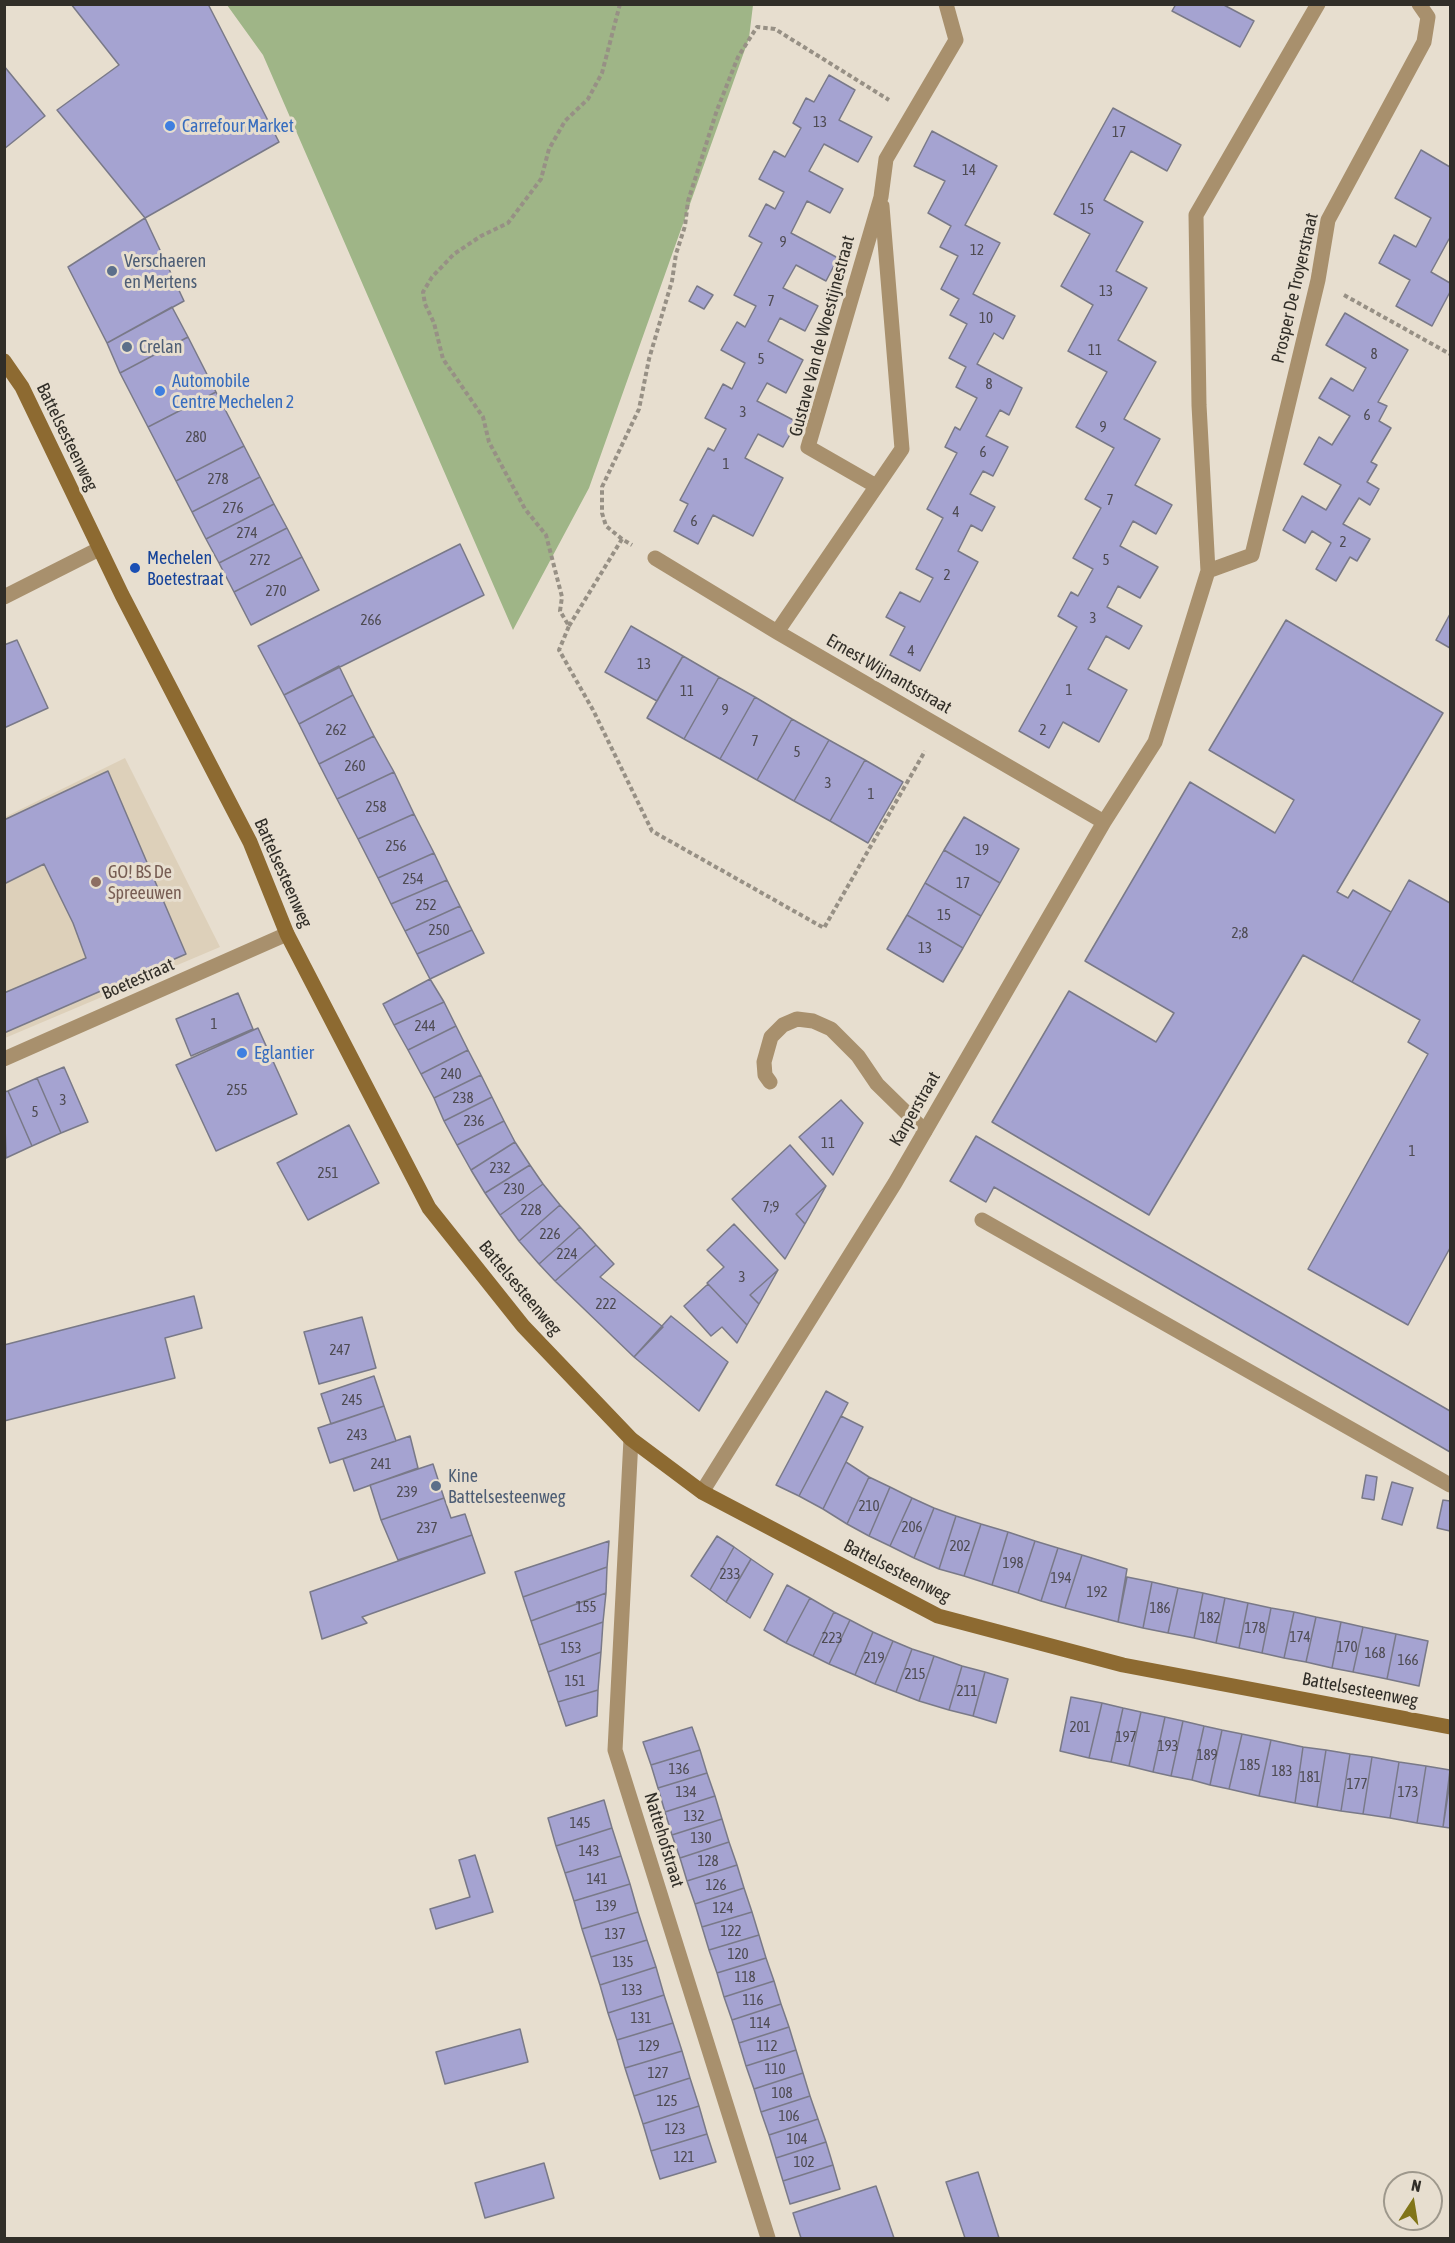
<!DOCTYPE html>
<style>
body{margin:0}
#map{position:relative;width:1455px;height:2243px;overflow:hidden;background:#e7decf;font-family:"Asap Condensed",sans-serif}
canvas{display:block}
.frame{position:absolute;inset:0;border:6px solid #312e28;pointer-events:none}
.north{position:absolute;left:1383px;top:2171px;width:60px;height:60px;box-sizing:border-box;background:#e7decf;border:2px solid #9e988c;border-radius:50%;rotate:12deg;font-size:16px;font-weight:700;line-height:24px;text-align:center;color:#312e28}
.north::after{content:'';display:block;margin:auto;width:21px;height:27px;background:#817518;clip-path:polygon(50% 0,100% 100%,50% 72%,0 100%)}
</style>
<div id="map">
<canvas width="1455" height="2243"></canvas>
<div class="frame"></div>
<div class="north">N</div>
</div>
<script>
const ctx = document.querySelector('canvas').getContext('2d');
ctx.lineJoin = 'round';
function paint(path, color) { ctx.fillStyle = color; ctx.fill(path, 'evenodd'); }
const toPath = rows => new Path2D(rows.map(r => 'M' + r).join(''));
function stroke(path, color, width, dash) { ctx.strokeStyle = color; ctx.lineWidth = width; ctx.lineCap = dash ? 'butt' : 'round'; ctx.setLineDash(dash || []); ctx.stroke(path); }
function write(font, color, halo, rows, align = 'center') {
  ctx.font = font + ' "Asap Condensed",sans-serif'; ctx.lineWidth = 6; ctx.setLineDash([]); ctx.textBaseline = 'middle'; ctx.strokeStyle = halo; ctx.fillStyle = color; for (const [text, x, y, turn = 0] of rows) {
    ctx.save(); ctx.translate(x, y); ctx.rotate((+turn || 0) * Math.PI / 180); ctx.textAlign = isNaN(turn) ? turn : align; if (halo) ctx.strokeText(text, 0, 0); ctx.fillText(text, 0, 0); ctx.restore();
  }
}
paint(toPath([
 [125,758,220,947,5,1038,5,817]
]), '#ddd0ba');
paint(toPath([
 [227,5,753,5,749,38,589,488,513,630,263,55]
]), '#9fb587');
const building = toPath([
 [71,4,208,4,279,142,145,218,57,110,119,65,71,4],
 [1176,4,1222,4,1254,21,1240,47,1172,11,1176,4],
 [4,66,45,116,4,149,4,66],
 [829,75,855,90,839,120,872,137,858,162,824,144,809,171,843,189,830,213,807,201,791,233,838,258,826,281,796,265,783,288,818,306,805,331,780,318,768,341,803,360,786,393,767,383,757,401,797,422,783,447,758,434,745,458,783,478,753,536,713,515,698,544,674,531,688,504,680,500,708,448,714,451,726,429,705,418,723,384,732,389,745,363,721,350,737,322,745,327,756,306,734,295,762,243,749,236,766,204,775,209,784,192,759,179,774,151,785,157,801,128,793,123,806,98,814,102,829,75],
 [1113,108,1181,145,1167,171,1131,151,1104,200,1143,222,1116,271,1147,288,1118,340,1156,362,1124,419,1160,439,1135,485,1172,505,1156,534,1133,521,1120,546,1158,567,1140,598,1118,586,1107,607,1142,626,1129,649,1106,636,1088,669,1127,690,1099,742,1063,722,1049,748,1019,731,1077,627,1058,616,1071,592,1078,596,1093,569,1073,558,1101,508,1085,499,1114,448,1076,427,1107,372,1068,351,1093,305,1061,286,1090,234,1054,214,1113,108],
 [932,131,997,166,965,225,1000,243,973,294,1015,316,1003,339,994,333,977,364,1022,388,1009,415,1000,410,986,436,1008,447,993,476,983,471,970,494,995,507,982,531,971,525,958,551,978,562,920,671,890,655,905,627,886,617,900,592,920,602,933,578,916,569,943,518,927,509,957,453,945,447,955,427,960,430,977,398,956,387,966,367,949,358,967,324,950,315,959,299,941,289,958,256,940,247,951,226,928,213,945,181,914,166,932,131],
 [1421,150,1450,167,1450,240,1449,239,1431,272,1450,283,1450,292,1432,326,1396,306,1410,280,1379,263,1394,235,1416,247,1431,218,1395,198,1421,150],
 [145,218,184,301,107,343,68,267,145,218],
 [697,286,713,295,704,309,689,301,697,286],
 [172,307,188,337,120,373,107,343,172,307],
 [1345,313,1408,350,1378,402,1387,406,1379,421,1391,428,1371,462,1377,465,1367,482,1379,489,1370,505,1359,498,1343,524,1370,539,1357,561,1350,557,1336,581,1316,569,1331,543,1312,531,1305,543,1283,530,1302,496,1326,510,1341,485,1304,464,1319,437,1332,445,1350,416,1319,398,1331,378,1353,391,1366,368,1326,345,1345,313],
 [188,337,216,392,148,427,120,373,188,337],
 [216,392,244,446,176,481,148,427,216,392],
 [244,446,260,477,192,512,176,481,244,446],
 [260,477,274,504,206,539,192,512,260,477],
 [274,504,287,528,219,563,206,539,274,504],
 [287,528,302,557,234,592,219,563,287,528],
 [460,544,484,595,284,695,258,646,460,544],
 [302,557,319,590,251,625,234,592,302,557],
 [1450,614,1450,648,1436,640,1450,614],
 [1286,620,1443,713,1337,892,1348,898,1353,890,1391,912,1352,982,1303,955,1149,1215,992,1122,1069,991,1156,1042,1174,1013,1085,961,1190,782,1275,833,1294,800,1209,750,1286,620],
 [631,626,683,656,657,701,605,672,631,626],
 [17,640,48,708,4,728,4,645,17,640],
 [683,656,719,677,684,739,647,718,683,656],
 [339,666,353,695,299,724,284,695,339,666],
 [719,677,755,697,720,759,684,739,719,677],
 [353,695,374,736,319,764,299,724,353,695],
 [755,697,792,719,757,780,720,759,755,697],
 [792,719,829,740,794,801,757,780,792,719],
 [374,736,394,772,337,799,319,764,374,736],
 [829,740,865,760,830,821,794,801,829,740],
 [865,760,903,782,868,843,830,821,865,760],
 [108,771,186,954,4,1033,4,993,86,958,73,923,44,864,4,884,4,820,108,771],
 [394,772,414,814,358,839,337,799,394,772],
 [414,814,434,853,378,878,358,839,414,814],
 [964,817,1019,849,1000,883,944,850,964,817],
 [944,850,1000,883,981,916,925,883,944,850],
 [434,853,447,880,391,904,378,878,434,853],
 [447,880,460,906,405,931,391,904,447,880],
 [1409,880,1450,903,1450,1248,1408,1325,1308,1269,1428,1054,1408,1042,1420,1020,1352,982,1409,880],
 [925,883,981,916,963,948,907,915,925,883],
 [460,906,472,930,417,954,405,931,460,906],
 [907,915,963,948,943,982,887,949,907,915],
 [472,930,484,953,430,979,417,954,472,930],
 [430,979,444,1002,394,1025,383,1004,430,979],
 [238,993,253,1029,191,1056,176,1019,238,993],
 [444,1002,456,1026,408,1050,394,1025,444,1002],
 [456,1026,468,1050,421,1074,408,1050,456,1026],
 [258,1028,297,1114,216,1151,176,1065,258,1028],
 [468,1050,481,1075,434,1098,421,1074,468,1050],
 [64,1067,88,1122,61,1133,37,1078,64,1067],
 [481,1075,492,1097,444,1121,434,1098,481,1075],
 [37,1078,61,1133,32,1146,8,1091,37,1078],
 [8,1091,32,1146,6,1158,4,1092,8,1091],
 [492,1097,504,1121,457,1145,444,1121,492,1097],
 [841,1100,863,1123,833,1175,799,1137,841,1100],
 [504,1121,515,1142,471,1170,457,1145,504,1121],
 [349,1125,379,1183,308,1220,277,1163,349,1125],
 [976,1136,1450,1411,1450,1452,994,1187,986,1202,950,1181,976,1136],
 [515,1142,530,1165,485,1193,471,1170,515,1142],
 [790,1145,826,1186,796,1214,805,1224,785,1259,732,1199,790,1145],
 [530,1165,543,1184,500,1215,485,1193,530,1165],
 [543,1184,560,1205,519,1241,500,1215,543,1184],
 [826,1186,805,1224,796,1214,826,1186],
 [560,1205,580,1227,539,1264,519,1241,560,1205],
 [734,1224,778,1270,750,1295,759,1304,747,1325,707,1283,724,1267,707,1250,734,1224],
 [580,1227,596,1245,555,1281,539,1264,580,1227],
 [596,1245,614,1264,600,1277,663,1327,634,1357,555,1281,596,1245],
 [778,1270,759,1304,750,1295,778,1270],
 [708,1284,747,1325,737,1343,722,1327,711,1336,684,1306,708,1284],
 [194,1296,202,1328,165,1338,175,1378,4,1421,4,1345,194,1296],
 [671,1316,728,1362,699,1411,634,1357,671,1316],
 [362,1317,376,1368,319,1384,304,1332,362,1317],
 [374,1376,384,1406,331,1424,321,1394,374,1376],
 [826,1391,848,1403,799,1496,776,1485,826,1391],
 [384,1406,396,1441,330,1463,318,1428,384,1406],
 [841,1416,863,1427,823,1509,799,1496,841,1416],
 [410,1436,418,1468,354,1491,343,1459,410,1436],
 [846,1462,869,1477,847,1524,823,1509,846,1462],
 [433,1464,444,1498,381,1520,370,1485,433,1464],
 [1366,1475,1377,1477,1374,1500,1362,1498,1366,1475],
 [869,1477,890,1487,869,1536,847,1524,869,1477],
 [1392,1482,1413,1488,1402,1525,1382,1519,1392,1482],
 [890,1487,912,1498,890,1546,869,1536,890,1487],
 [444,1498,451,1518,465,1514,472,1535,398,1560,381,1520,444,1498],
 [912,1498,934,1508,914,1558,890,1546,912,1498],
 [1443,1500,1450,1501,1450,1531,1437,1528,1443,1500],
 [934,1508,956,1516,939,1569,914,1558,934,1508],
 [956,1516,981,1524,964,1576,939,1569,956,1516],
 [981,1524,1008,1532,992,1585,964,1576,981,1524],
 [1008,1532,1035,1541,1018,1593,992,1585,1008,1532],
 [472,1535,485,1573,362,1617,367,1623,322,1639,310,1592,472,1535],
 [717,1536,734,1547,710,1590,691,1576,717,1536],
 [609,1541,607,1567,523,1597,515,1572,609,1541],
 [1035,1541,1058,1548,1041,1601,1018,1593,1035,1541],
 [734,1547,751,1559,726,1602,710,1590,734,1547],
 [1058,1548,1082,1555,1065,1608,1041,1601,1058,1548],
 [1082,1555,1127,1569,1118,1622,1065,1608,1082,1555],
 [751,1559,773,1574,750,1618,726,1602,751,1559],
 [607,1567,606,1593,531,1621,523,1597,607,1567],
 [1127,1577,1152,1582,1143,1628,1118,1622,1127,1577],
 [1152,1582,1178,1588,1168,1633,1143,1628,1152,1582],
 [787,1585,810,1598,786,1643,764,1630,787,1585],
 [1178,1588,1203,1593,1194,1638,1168,1633,1178,1588],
 [606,1593,603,1622,539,1645,531,1621,606,1593],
 [1203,1593,1225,1598,1216,1643,1194,1638,1203,1593],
 [810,1598,834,1612,813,1656,786,1643,810,1598],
 [1225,1598,1248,1603,1239,1648,1216,1643,1225,1598],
 [1248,1603,1271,1608,1262,1653,1239,1648,1248,1603],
 [1271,1608,1294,1612,1284,1658,1262,1653,1271,1608],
 [834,1612,850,1620,829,1664,813,1656,834,1612],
 [1294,1612,1316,1617,1306,1662,1284,1658,1294,1612],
 [1316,1617,1341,1622,1332,1668,1306,1662,1316,1617],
 [850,1620,873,1632,855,1675,829,1664,850,1620],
 [603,1622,601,1652,548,1672,539,1645,603,1622],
 [1341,1622,1363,1627,1353,1672,1332,1668,1341,1622],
 [1363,1627,1396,1634,1387,1679,1353,1672,1363,1627],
 [873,1632,893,1641,875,1684,855,1675,873,1632],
 [1396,1634,1428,1641,1419,1686,1387,1679,1396,1634],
 [893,1641,912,1649,896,1692,875,1684,893,1641],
 [912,1649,934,1656,919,1701,896,1692,912,1649],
 [601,1652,598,1690,558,1702,548,1672,601,1652],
 [934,1656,962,1666,949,1710,919,1701,934,1656],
 [962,1666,985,1672,973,1716,949,1710,962,1666],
 [985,1672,1008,1679,996,1723,973,1716,985,1672],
 [598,1690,597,1716,566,1726,558,1702,598,1690],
 [1071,1697,1102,1703,1089,1758,1060,1751,1071,1697],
 [1102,1703,1123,1708,1111,1762,1089,1758,1102,1703],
 [1123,1708,1141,1712,1129,1766,1111,1762,1123,1708],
 [1141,1712,1165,1717,1153,1772,1129,1766,1141,1712],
 [1165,1717,1183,1721,1171,1776,1153,1772,1165,1717],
 [1183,1721,1204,1726,1192,1780,1171,1776,1183,1721],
 [1204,1726,1222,1730,1210,1785,1192,1780,1204,1726],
 [692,1727,700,1750,651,1765,643,1742,692,1727],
 [1222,1730,1242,1734,1229,1789,1210,1785,1222,1730],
 [1242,1734,1271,1740,1259,1796,1229,1789,1242,1734],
 [1271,1740,1303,1747,1295,1803,1259,1796,1271,1740],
 [1303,1747,1326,1750,1317,1807,1295,1803,1303,1747],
 [700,1750,707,1773,658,1788,651,1765,700,1750],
 [1326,1750,1350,1754,1341,1811,1317,1807,1326,1750],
 [1350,1754,1372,1757,1363,1814,1341,1811,1350,1754],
 [1372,1757,1399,1762,1390,1818,1363,1814,1372,1757],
 [1399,1762,1426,1766,1417,1823,1390,1818,1399,1762],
 [1426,1766,1450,1770,1443,1827,1417,1823,1426,1766],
 [707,1773,715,1796,665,1812,658,1788,707,1773],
 [1450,1782,1450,1828,1443,1827,1450,1782],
 [715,1796,722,1819,672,1835,665,1812,715,1796],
 [604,1800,612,1828,556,1846,548,1818,604,1800],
 [722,1819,729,1842,680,1858,672,1835,722,1819],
 [612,1828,621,1856,565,1873,556,1846,612,1828],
 [729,1842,737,1865,687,1881,680,1858,729,1842],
 [475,1855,493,1912,436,1929,430,1909,470,1897,459,1860,475,1855],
 [621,1856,630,1884,574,1901,565,1873,621,1856],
 [737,1865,744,1888,695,1904,687,1881,737,1865],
 [630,1884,638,1912,582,1929,574,1901,630,1884],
 [744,1888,752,1912,702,1927,695,1904,744,1888],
 [638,1912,647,1940,591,1957,582,1929,638,1912],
 [752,1912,759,1935,709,1950,702,1927,752,1912],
 [759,1935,766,1958,717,1973,709,1950,759,1935],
 [647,1940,656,1967,600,1985,591,1957,647,1940],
 [766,1958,774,1981,724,1997,717,1973,766,1958],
 [656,1967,664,1995,608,2013,600,1985,656,1967],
 [774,1981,781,2004,732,2020,724,1997,774,1981],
 [664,1995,673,2023,617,2040,608,2013,664,1995],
 [781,2004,789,2027,739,2043,732,2020,781,2004],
 [673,2023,682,2051,625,2068,617,2040,673,2023],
 [789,2027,796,2050,746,2066,739,2043,789,2027],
 [520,2029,528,2062,445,2084,436,2052,520,2029],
 [796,2050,803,2073,754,2089,746,2066,796,2050],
 [682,2051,690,2078,634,2096,625,2068,682,2051],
 [803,2073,810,2096,761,2112,754,2089,803,2073],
 [690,2078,699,2106,643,2124,634,2096,690,2078],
 [810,2096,818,2119,769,2135,761,2112,810,2096],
 [699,2106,707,2134,651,2151,643,2124,699,2106],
 [818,2119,826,2142,776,2158,769,2135,818,2119],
 [707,2134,716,2162,660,2179,651,2151,707,2134],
 [826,2142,833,2165,783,2181,776,2158,826,2142],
 [544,2163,554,2198,485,2218,475,2183,544,2163],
 [833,2165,840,2189,790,2204,783,2181,833,2165],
 [978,2172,999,2238,965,2238,946,2182,978,2172],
 [876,2186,894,2238,801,2238,793,2213,876,2186]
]);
paint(building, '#a5a3d1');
stroke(building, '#797988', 1.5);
stroke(toPath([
 [620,4,602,73,588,99,565,121,549,149,541,179,508,223,481,236,454,254,432,277,423,292,425,304,434,323,443,359,483,417,489,442,525,509,546,535,562,597,560,611,569,626,559,650,593,710,652,831,824,928,925,751],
 [1344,295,1450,354],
 [622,539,606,526,602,513,602,487,639,409,649,359,672,281,676,254,685,226,688,201,717,110,738,57,757,27,775,29,889,100],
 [569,626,622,539,632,545]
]), '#979085', 4, [4.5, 3]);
stroke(toPath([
 [770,1082,765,1075,764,1062,771,1037,783,1025,797,1019,813,1021,831,1029,858,1056,877,1084,925,1131],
 [982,1220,1450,1485]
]), '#a8906d', 15);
stroke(toPath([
 [876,486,808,447,881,197,886,159,956,40,946,4],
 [655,558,777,632,1104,822],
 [1208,571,1252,555,1318,280,1328,220,1424,42,1428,17,1419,4],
 [4,597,99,549],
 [777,632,902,449,882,206],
 [4,1059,287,934],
 [631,1439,615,1750,768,2238],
 [702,1492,895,1183,1104,822,1155,742,1208,571,1199,405,1196,215,1318,4]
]), '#a8906d', 15);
stroke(toPath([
 [4,361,22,387,122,595,250,842,287,934,429,1208,523,1326,631,1439,702,1492,938,1616,1123,1665,1450,1727]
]), '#8d6a31', 15);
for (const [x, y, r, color] of [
 [170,126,6,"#3f7fe0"],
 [112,271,6,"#5c6f8a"],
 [127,347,6,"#5c6f8a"],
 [160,391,6,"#3f7fe0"],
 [135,568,6,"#1a4fb4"],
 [96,882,6,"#8d6e63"],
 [242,1053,6,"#3f7fe0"],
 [436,1486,6,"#5c6f8a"]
]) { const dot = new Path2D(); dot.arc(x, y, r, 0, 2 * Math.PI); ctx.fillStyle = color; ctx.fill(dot); stroke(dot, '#e7decf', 2); }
write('15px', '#4e4b52', null, [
 ["13",820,122],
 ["17",1119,132],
 ["14",969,170],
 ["15",1087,209],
 ["9",783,242],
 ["12",977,250],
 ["13",1106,291],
 ["7",771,301],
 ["10",986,318],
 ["11",1095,350],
 ["8",1374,354],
 ["5",761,359],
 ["8",989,384],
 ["3",743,412],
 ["6",1367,415],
 ["9",1103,427],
 ["280",196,437],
 ["6",983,452],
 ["1",726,464],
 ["278",218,479],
 ["7",1110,500],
 ["276",233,508],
 ["4",956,512],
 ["6",694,521],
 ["274",247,533],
 ["2",1343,542],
 ["272",260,560],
 ["5",1106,560],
 ["2",947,575],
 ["270",276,591],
 ["3",1093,618],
 ["266",371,620],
 ["4",911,651],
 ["13",644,664],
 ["1",1069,690],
 ["11",687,691],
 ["9",725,710],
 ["262",336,730],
 ["2",1043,730],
 ["7",755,741],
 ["5",797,752],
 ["260",355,766],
 ["3",828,783],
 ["1",871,794],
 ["258",376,807],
 ["256",396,846],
 ["19",982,850],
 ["254",413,879],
 ["17",963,883],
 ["252",426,905],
 ["15",944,915],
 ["250",439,930],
 ["2;8",1240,933],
 ["13",925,948],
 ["1",214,1024],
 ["244",425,1026],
 ["240",451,1074],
 ["255",237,1090],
 ["238",463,1098],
 ["3",63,1100],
 ["5",35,1112],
 ["236",474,1121],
 ["11",828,1143],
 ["1",1412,1151],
 ["232",500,1168],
 ["251",328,1173],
 ["230",514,1189],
 ["7;9",771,1207],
 ["228",531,1210],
 ["226",550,1234],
 ["224",567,1254],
 ["3",742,1277],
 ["222",606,1304],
 ["247",340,1350],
 ["245",352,1400],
 ["243",357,1435],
 ["241",381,1464],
 ["239",407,1492],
 ["210",869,1506],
 ["206",912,1527],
 ["237",427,1528],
 ["202",960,1546],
 ["198",1013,1563],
 ["233",730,1574],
 ["194",1061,1578],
 ["192",1097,1592],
 ["155",586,1607],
 ["186",1160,1608],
 ["182",1210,1618],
 ["178",1255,1628],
 ["174",1300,1637],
 ["223",832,1638],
 ["170",1347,1647],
 ["153",571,1648],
 ["168",1375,1653],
 ["219",874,1658],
 ["166",1408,1660],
 ["215",915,1674],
 ["151",575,1681],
 ["211",967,1691],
 ["201",1080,1727],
 ["197",1126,1737],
 ["193",1168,1746],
 ["189",1207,1755],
 ["185",1250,1765],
 ["136",679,1769],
 ["183",1282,1771],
 ["181",1310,1777],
 ["177",1357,1784],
 ["134",686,1792],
 ["173",1408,1792],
 ["132",694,1816],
 ["145",580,1823],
 ["130",701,1838],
 ["143",589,1851],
 ["128",708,1861],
 ["141",597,1879],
 ["126",716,1885],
 ["139",606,1906],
 ["124",723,1908],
 ["122",731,1931],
 ["137",615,1934],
 ["120",738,1954],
 ["135",623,1962],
 ["118",745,1977],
 ["133",632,1990],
 ["116",753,2000],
 ["131",641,2018],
 ["114",760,2023],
 ["129",649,2046],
 ["112",767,2046],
 ["110",775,2069],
 ["127",658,2073],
 ["108",782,2093],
 ["125",667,2101],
 ["106",789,2116],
 ["123",675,2129],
 ["104",797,2139],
 ["121",684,2157],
 ["102",804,2162]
]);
write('18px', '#366cbe', '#e7decf', [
 ["Carrefour Market",182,126],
 ["Automobile",172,381],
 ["Centre Mechelen 2",172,402],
 ["Eglantier",254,1053]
], 'left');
write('18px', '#4e5e75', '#e7decf', [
 ["Verschaeren",124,261],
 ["en Mertens",124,282],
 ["Crelan",139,347],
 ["Kine",448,1476],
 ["Battelsesteenweg",448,1497]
], 'left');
write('18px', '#312e28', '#e7decf', [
 ["Prosper De Troyerstraat",1295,288,-77],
 ["Gustave Van de Woestijnestraat",822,336,-75],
 ["Battelsesteenweg",67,437,64],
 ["Ernest Wijnantsstraat",889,674,30],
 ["Battelsesteenweg",283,873,66],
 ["Boetestraat",138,979,-24],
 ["Karperstraat",915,1109,-60],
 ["Battelsesteenweg",520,1288,50],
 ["Battelsesteenweg",897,1571,27],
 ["Battelsesteenweg",1360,1690,11],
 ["Nattehofstraat",664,1840,73]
]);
write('18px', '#164399', '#e7decf', [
 ["Mechelen",147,558],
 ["Boetestraat",147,579]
], 'left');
write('18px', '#785e54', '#e7decf', [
 ["GO! BS De",108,872],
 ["Spreeuwen",108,893]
], 'left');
</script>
